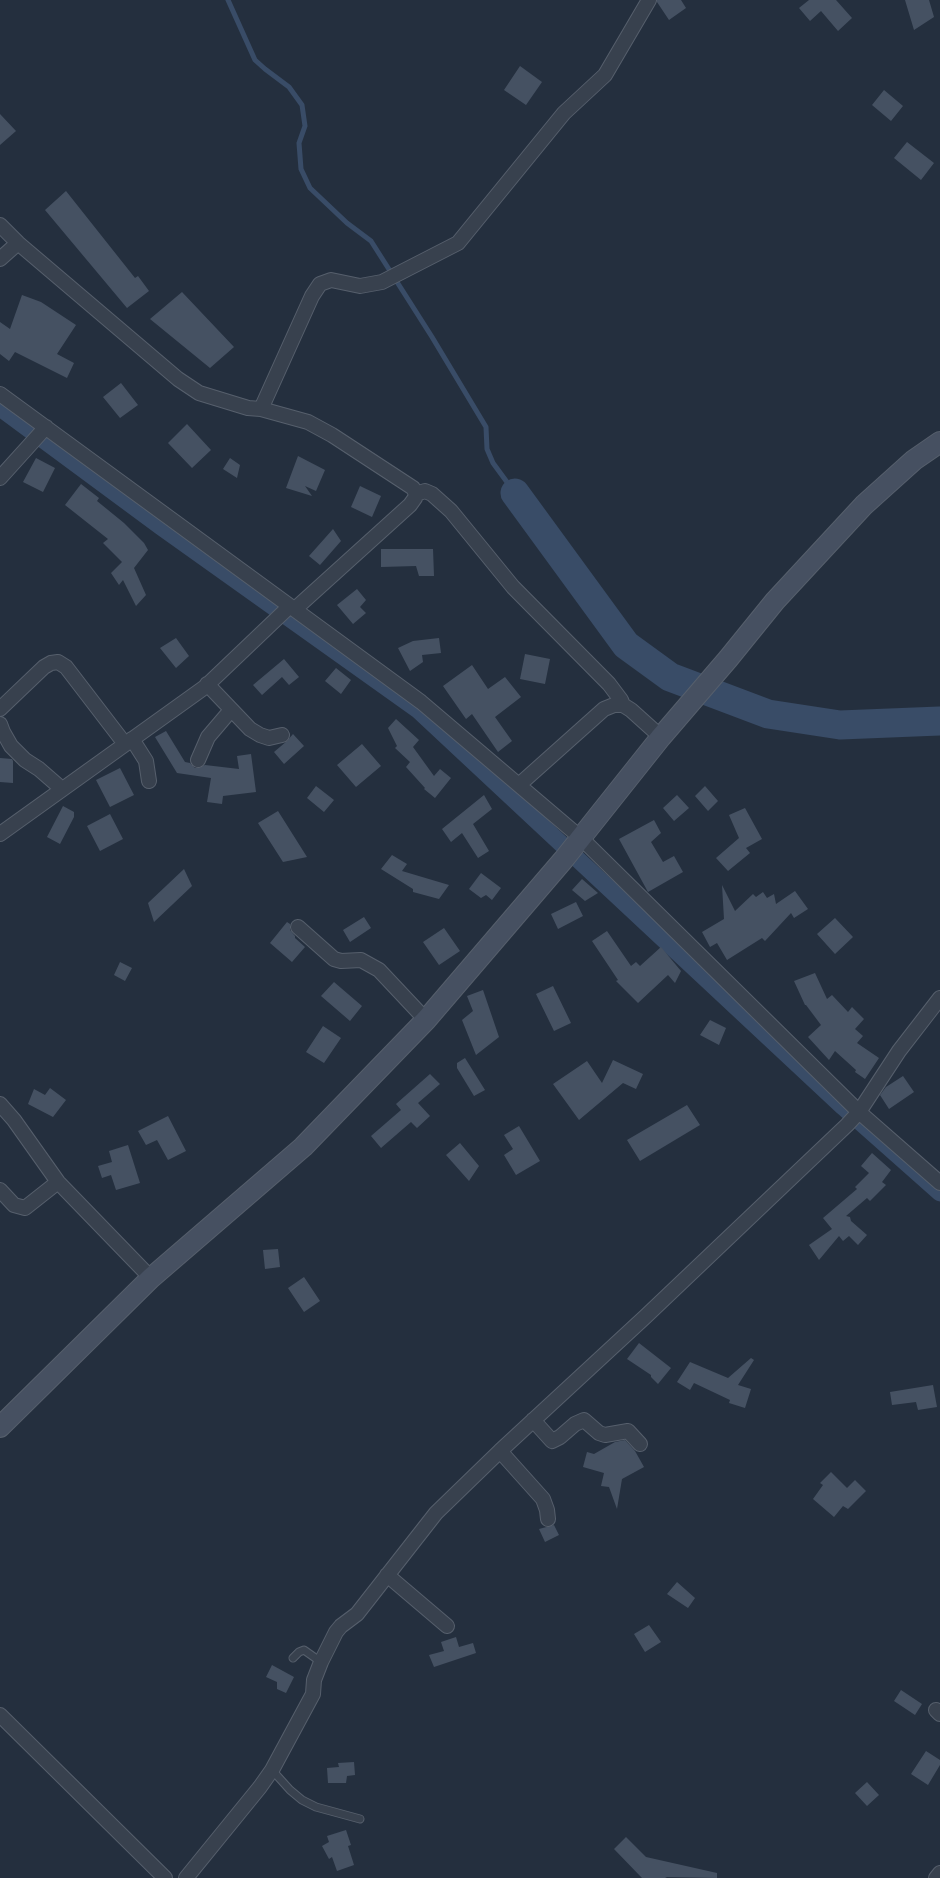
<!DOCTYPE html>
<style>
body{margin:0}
canvas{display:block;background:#242f3e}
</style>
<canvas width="940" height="1878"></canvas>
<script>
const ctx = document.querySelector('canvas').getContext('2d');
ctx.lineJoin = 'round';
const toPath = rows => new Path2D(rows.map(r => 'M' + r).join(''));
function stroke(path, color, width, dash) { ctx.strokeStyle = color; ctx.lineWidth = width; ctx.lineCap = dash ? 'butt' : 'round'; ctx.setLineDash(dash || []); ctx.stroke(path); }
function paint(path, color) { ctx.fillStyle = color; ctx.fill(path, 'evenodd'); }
stroke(toPath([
 [228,0,255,60,265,69,289,87,302,105,305,126,299,143,301,169,310,188,347,223,371,241,432,337,486,427,487,449,493,463,515,493]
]), '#394c67', 5);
stroke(toPath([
 [0,408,161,527,418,710,843,1107,940,1193]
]), '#394c67', 17);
stroke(toPath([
 [515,493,626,645,670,677,768,714,840,725,940,721]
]), '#394c67', 29);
paint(toPath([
 [657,0,681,0,686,8,669,20,657,2],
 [809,0,836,0,852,18,838,31,821,11,810,21,799,8],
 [905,0,929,0,934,17,914,30],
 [520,66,542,82,526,105,504,90],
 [884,90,903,106,891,121,872,105],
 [0,114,16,131,0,145],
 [907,142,934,163,921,180,894,158],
 [66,191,135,278,138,276,149,291,127,308,45,210],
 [182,292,234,347,210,368,150,319],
 [22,295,41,302,76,325,57,354,74,363,67,378,15,352,9,361,0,354,0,322,10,329],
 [121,383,138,405,120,418,103,397],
 [187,424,211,450,192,468,168,443],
 [298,456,325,470,316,491,305,486,312,496,286,488],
 [36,458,55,468,43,492,23,482],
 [230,458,240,465,237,478,223,469],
 [81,484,99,498,97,501,124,523,144,543,148,550,134,568,146,595,136,606,123,580,119,585,111,573,122,562,103,543,108,539,65,505],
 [360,486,381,496,372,517,351,507],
 [333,529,341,541,320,565,309,556],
 [381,549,433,549,434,576,419,576,416,566,381,567],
 [357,589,366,600,360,607,366,613,353,624,337,605],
 [176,638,189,656,176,668,160,648],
 [439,638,441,653,422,655,423,662,410,671,398,648,413,641],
 [525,654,550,659,545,684,520,679],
 [284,659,299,677,289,685,282,677,262,695,253,685],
 [472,665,488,689,505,677,521,697,495,717,512,741,498,752,472,714,466,719,443,686],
 [336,668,351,680,341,694,325,681],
 [396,719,419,740,413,747,434,776,440,769,451,778,435,798,424,789,425,788,406,767,410,762,395,748,397,746,388,728],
 [166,731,185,762,190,763,195,768,199,768,205,765,239,769,237,756,251,754,256,792,223,796,222,804,207,802,211,778,177,773,155,737],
 [293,734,304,746,284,764,274,752,287,741],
 [362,744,381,766,356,787,337,765],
 [0,758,12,759,13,761,13,783,0,782],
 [120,768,134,795,110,807,96,780],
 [316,786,334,800,324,812,307,798],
 [705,786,718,801,708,811,695,796],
 [484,795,492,809,473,824,489,851,478,858,462,833,451,842,442,829],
 [677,795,689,808,674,821,663,808],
 [63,806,74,812,74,817,60,844,47,837],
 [745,808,762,839,746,848,750,853,728,871,716,858,739,838,729,815],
 [278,811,307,857,283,862,258,823],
 [110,814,123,839,100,851,87,826],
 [654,820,661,833,651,842,663,862,674,856,683,872,648,892,619,839],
 [392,855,407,864,402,871,449,885,439,899,413,892,413,889,381,869],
 [184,869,192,886,154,922,148,903],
 [481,873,501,888,492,900,486,895,481,898,469,889],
 [582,879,598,893,585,901,572,890],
 [722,885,735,911,753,894,756,897,763,892,767,898,774,894,776,904,795,891,808,909,794,918,791,913,765,941,762,938,727,960,717,943,710,947,702,932,724,919],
 [576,902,583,916,558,929,551,914],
 [364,917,371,928,350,942,343,930],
 [835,918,853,937,835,954,817,934],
 [287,922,290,924,290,930,295,936,295,938,305,947,292,962,270,943],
 [444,928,460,951,439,965,423,942],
 [607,931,631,966,636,962,640,966,661,947,681,971,675,983,668,975,638,1003,616,981,618,980,592,941],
 [120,962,132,968,125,981,114,975],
 [815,973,827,999,832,995,848,1012,852,1007,864,1019,855,1029,863,1036,857,1043,879,1058,865,1079,855,1072,856,1070,835,1051,829,1060,808,1037,821,1025,806,1005,805,1005,794,981],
 [334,982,362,1006,350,1021,321,996],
 [553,986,571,1023,554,1031,536,994],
 [483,990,499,1037,476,1055,462,1020,473,1011,467,996],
 [710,1020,726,1028,719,1045,700,1035],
 [323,1026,341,1038,324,1063,306,1052],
 [465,1058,485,1090,474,1096,457,1068,457,1063],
 [613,1060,643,1074,636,1089,623,1083,579,1120,553,1084,587,1061,602,1083],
 [430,1074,440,1084,418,1103,430,1116,417,1128,411,1122,381,1148,371,1136,401,1110,396,1104],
 [903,1076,914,1092,889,1109,880,1095,886,1087],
 [50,1088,66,1100,53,1117,28,1104,34,1089,45,1095],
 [687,1105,700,1125,640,1161,627,1140],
 [168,1116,186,1151,168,1160,157,1140,146,1145,138,1131],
 [519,1126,540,1161,516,1175,504,1155,513,1149,504,1135],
 [460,1143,479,1166,469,1181,446,1155],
 [128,1145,140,1183,116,1190,111,1175,102,1178,98,1166,112,1162,109,1151],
 [872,1153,891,1170,882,1182,886,1185,870,1201,867,1198,846,1216,850,1217,851,1221,867,1235,858,1245,849,1236,843,1241,839,1236,819,1260,809,1245,832,1229,823,1218,857,1189,855,1187,869,1173,861,1166],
 [278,1249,280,1267,265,1269,263,1250],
 [304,1277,320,1301,304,1312,288,1288],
 [639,1343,671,1368,658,1384,651,1377,651,1375,627,1359],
 [751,1358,754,1360,738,1385,751,1389,745,1408,729,1403,730,1400,694,1383,690,1390,677,1382,690,1362,728,1378],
 [933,1385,937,1407,918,1410,916,1402,892,1405,890,1392],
 [625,1440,635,1451,644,1467,622,1479,617,1509,609,1487,601,1486,604,1473,583,1467,587,1452,594,1454,615,1442],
 [831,1472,847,1488,855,1480,866,1491,848,1509,843,1506,834,1517,813,1499,823,1485,820,1483],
 [554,1525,559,1535,545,1542,539,1529],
 [677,1582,695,1598,688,1608,667,1594],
 [649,1625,661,1642,645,1652,634,1634],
 [456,1637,459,1647,473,1643,476,1653,434,1667,429,1655,444,1651,441,1642],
 [272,1665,294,1677,286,1693,277,1689,277,1682,266,1677],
 [901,1690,922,1704,915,1715,894,1701],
 [926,1751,940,1760,940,1765,928,1785,911,1774],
 [354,1762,355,1775,347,1776,346,1783,328,1783,327,1768,339,1767,338,1763],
 [867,1782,879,1795,867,1806,855,1793],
 [346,1830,351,1845,348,1846,354,1865,337,1871,332,1857,329,1859,322,1846,329,1842,327,1836],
 [626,1837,646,1857,717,1873,717,1878,667,1877,665,1878,642,1878,614,1849]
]), '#455162');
const lane = toPath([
 [293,1658,299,1652,304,1650,321,1662],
 [272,1770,290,1790,302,1800,316,1807,360,1819]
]);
const street = toPath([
 [0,225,18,243,178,379,199,393,248,408,261,409,308,422,332,435,413,488,416,494,415,498,410,505,295,609],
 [0,259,18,243],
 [0,394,421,702,581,838,859,1112,940,1183],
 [261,409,312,296,320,284,331,280,360,286,382,282,458,243,564,113,605,75,649,0],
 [0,478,46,427],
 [416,494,425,491,432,494,451,511,513,587,609,684,621,700,623,705],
 [207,684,250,729,260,735,269,738,282,735],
 [0,709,44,667,51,663,58,662,66,667,125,744],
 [0,724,3,732,11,746,25,760,39,769,62,789],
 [132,739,146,761,149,781],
 [198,760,208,737,231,710],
 [520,784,604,709,614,705,623,705,631,710,661,737],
 [0,834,205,687,290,606],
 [298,927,334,959,341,961,361,960,379,970,426,1020],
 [0,1104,14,1120,58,1182,151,1278],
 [0,1190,14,1205,25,1208,58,1182],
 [533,1420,552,1441,560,1437,575,1424,584,1420,599,1433,605,1435,628,1431,640,1444],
 [500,1451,543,1499,547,1510,548,1519],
 [387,1575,447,1626],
 [936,1710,940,1714],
 [0,1715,165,1878],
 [186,1878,260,1787,272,1770,313,1694,314,1680,321,1662,336,1632,341,1626,357,1614,436,1513,500,1451,645,1317,847,1125,859,1112,899,1051,940,998],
 [936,1878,940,1873]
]);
const secondary = toPath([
 [0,1427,151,1278,303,1147,426,1020,564,859,661,737,728,659,775,601,864,505,914,460,940,442]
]);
stroke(lane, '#565f6c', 9);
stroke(street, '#565f6c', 16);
stroke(secondary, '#565f6c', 22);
stroke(lane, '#38414e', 7);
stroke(street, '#38414e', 14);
stroke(secondary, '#465061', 20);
</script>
